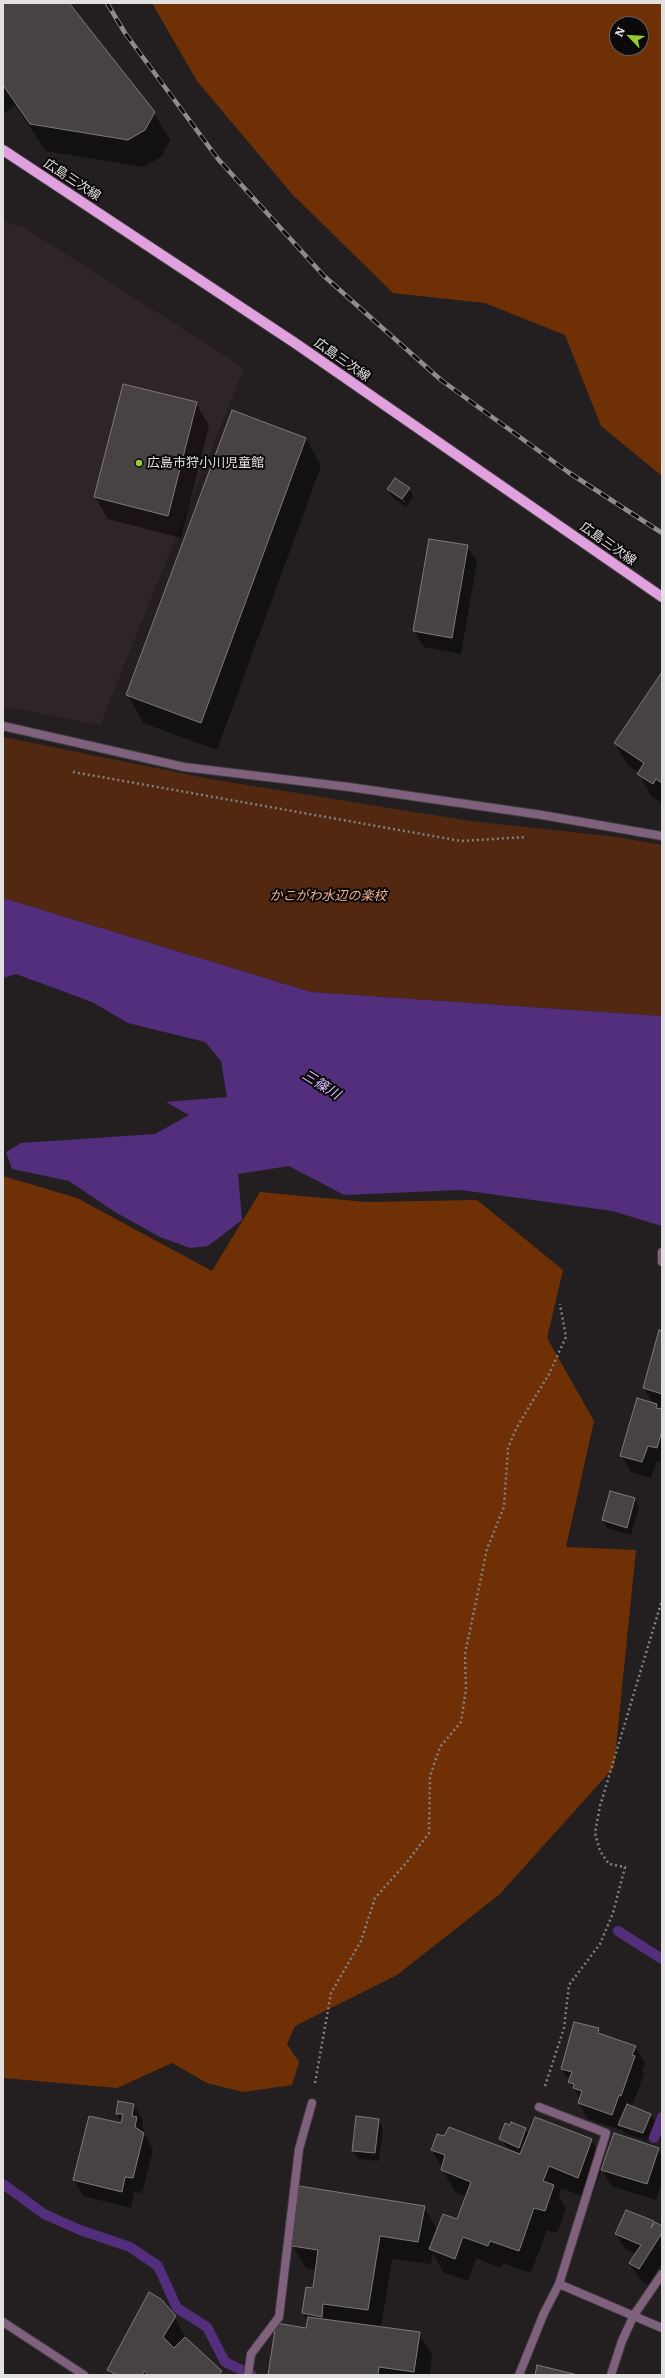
<!DOCTYPE html>
<meta charset="utf-8">
<style>
body{margin:0}
#map{position:relative;width:665px;height:2378px;overflow:hidden;background:#231f20;font-family:Literata,serif}
canvas{display:block}
.frame{position:absolute;inset:0;border:4px solid #e3e0e1;pointer-events:none}
.north{position:absolute;left:609px;top:16px;width:40px;height:40px;box-sizing:border-box;background:#0b090a;border:1px solid #615f60;border-radius:50%;rotate:295deg;font-size:11px;font-weight:700;line-height:16px;text-align:center;color:#e3e0e1}
.north::after{content:'';display:block;margin:auto;width:14px;height:18px;background:#98cb36;clip-path:polygon(50% 0,100% 100%,50% 72%,0 100%)}
</style>
<div id="map">
<canvas width="665" height="2378"></canvas>
<div class="frame"></div>
<div class="north">N</div>
</div>
<script>
const ctx = document.querySelector('canvas').getContext('2d');
ctx.lineJoin = 'round';
function paint(path, color) { ctx.fillStyle = color; ctx.fill(path, 'evenodd'); }
const toPath = rows => new Path2D(rows.map(r => 'M' + r).join(''));
function stroke(path, color, width, dash) { ctx.strokeStyle = color; ctx.lineWidth = width; ctx.lineCap = dash ? 'butt' : 'round'; ctx.setLineDash(dash || []); ctx.stroke(path); }
function write(font, color, halo, rows, align = 'center') {
  ctx.font = font + ' Literata,"Noto Sans JP",serif'; ctx.lineWidth = 4; ctx.setLineDash([]); ctx.textBaseline = 'middle'; ctx.strokeStyle = halo; ctx.fillStyle = color; for (const [text, x, y, turn = 0] of rows) {
    ctx.save(); ctx.translate(x, y); ctx.rotate((+turn || 0) * Math.PI / 180); ctx.textAlign = isNaN(turn) ? turn : align; if (halo) ctx.strokeText(text, 0, 0); ctx.fillText(text, 0, 0); ctx.restore();
  }
}
paint(toPath([
 [3,221,25,228,244,368,100,725,3,706]
]), '#2f2529');
paint(toPath([
 [3,737,210,779,470,821,617,837,662,845,662,1016,311,992,3,898]
]), '#522811');
paint(toPath([
 [152,3,662,3,662,476,601,426,565,335,485,303,393,293,292,194,197,81],
 [617,24,641,24,641,48,617,48],
 [3,1176,77,1198,212,1271,260,1192,366,1202,477,1200,563,1270,547,1338,594,1421,566,1547,636,1550,614,1767,500,1894,397,1975,295,2026,287,2044,299,2062,292,2085,243,2092,207,2083,172,2063,117,2088,3,2078]
]), '#703006');
paint(toPath([
 [3,898,311,992,662,1016,662,1226,612,1211,461,1190,344,1195,289,1166,238,1174,242,1220,208,1246,190,1248,160,1237,115,1212,69,1181,12,1169,6,1152,21,1143,155,1134,189,1115,166,1102,227,1097,221,1061,205,1042,128,1023,92,1002,16,974,3,978]
]), '#522e7d');
paint(toPath([
 [3,3,68,3,154,113,170,140,161,157,144,167,46,151,15,105,3,114],
 [196,403,209,426,181,538,108,519,95,497],
 [306,439,321,466,217,750,143,723,128,695],
 [409,488,413,497,406,507,393,498,388,490],
 [394,493,406,501,405,503,394,495],
 [430,540,467,546,477,562,461,654,424,647,414,631],
 [662,673,662,803,651,796,639,773,628,766,615,743],
 [662,1332,662,1407,657,1405,662,1410,662,1463,657,1461,651,1478,631,1472,622,1456,653,1403,644,1388],
 [635,1499,639,1507,631,1535,607,1528,603,1520],
 [598,2029,602,2035,635,2047,645,2063,642,2070,644,2073,632,2107,650,2114,655,2122,647,2141,624,2133,622,2128,621,2130,588,2119,579,2103,580,2099,562,2069],
 [134,2105,143,2121,142,2127,153,2150,142,2193,134,2192,131,2208,83,2196,74,2179,122,2124,117,2114],
 [378,2120,383,2128,379,2161,358,2159,353,2151],
 [525,2129,529,2135,591,2140,605,2163,658,2149,662,2156,662,2182,656,2200,611,2186,602,2169,590,2199,561,2188,559,2196,566,2209,557,2233,547,2230,531,2273,503,2263,500,2268,476,2258,468,2281,443,2272,433,2253,431,2264,392,2259,381,2328,419,2333,432,2355,430,2375,270,2375,307,2329,308,2321,303,2313,314,2289,316,2270,306,2268,293,2246,424,2207,438,2231,458,2220,467,2197,455,2192,432,2150,510,2151,500,2139],
 [654,2222,662,2227,662,2263,648,2285,639,2279,630,2263,636,2254,626,2250,616,2234],
 [175,2317,187,2341,223,2375,111,2375,108,2370]
]), '#0007');
stroke(toPath([
 [618,1931,662,1959],
 [654,2138,662,2117],
 [3,2184,44,2214,80,2230,130,2247,158,2266,177,2308,207,2327,225,2362,252,2375]
]), '#522e7d', 10);
const building = toPath([
 [3,3,69,3,155,112,145,130,128,140,30,124,3,85,3,3],
 [123,384,197,402,168,516,94,497,123,384],
 [232,410,306,438,201,723,126,695,232,410],
 [395,478,410,488,402,499,387,489,395,478],
 [429,539,468,545,452,638,413,631,429,539],
 [662,672,662,783,656,779,653,784,637,774,644,763,614,743,662,672],
 [659,1330,662,1331,662,1394,643,1388,659,1330],
 [637,1398,657,1404,656,1408,662,1409,662,1431,657,1448,648,1446,642,1462,620,1456,637,1398],
 [610,1491,635,1498,627,1528,602,1520,610,1491],
 [574,2022,599,2028,598,2033,636,2046,632,2055,635,2056,621,2096,619,2095,612,2115,578,2103,582,2091,573,2088,574,2084,568,2082,572,2072,561,2069,574,2022],
 [118,2101,134,2104,132,2116,137,2117,135,2127,144,2133,133,2178,125,2177,122,2192,73,2180,89,2116,121,2123,123,2114,116,2114,118,2101],
 [627,2104,651,2114,643,2133,618,2125,627,2104],
 [356,2116,379,2119,375,2153,352,2151,356,2116],
 [535,2117,592,2139,578,2178,549,2166,543,2181,554,2185,545,2211,534,2208,519,2251,490,2241,488,2246,463,2237,455,2259,429,2249,443,2214,457,2219,471,2182,441,2170,445,2155,431,2150,437,2134,444,2136,449,2127,520,2154,535,2117],
 [511,2122,526,2128,519,2148,499,2139,505,2123,510,2125,511,2122],
 [614,2133,659,2148,647,2184,601,2170,614,2133],
 [299,2186,425,2206,418,2242,380,2236,368,2310,323,2304,322,2317,302,2313,306,2287,313,2288,318,2250,292,2246,299,2186],
 [626,2210,654,2221,651,2228,655,2222,662,2226,662,2233,639,2269,629,2263,641,2245,615,2234,626,2210],
 [149,2292,161,2299,176,2316,163,2337,174,2348,185,2337,222,2371,219,2375,149,2375,144,2371,142,2375,117,2375,107,2370,149,2292],
 [308,2317,420,2332,414,2372,379,2367,378,2375,268,2375,276,2323,306,2328,308,2317],
 [537,2365,578,2375,535,2375,537,2365]
]);
paint(building, '#484343');
stroke(building, '#7e7979', 1);
const lane = toPath([
 [559,2284,662,2328],
 [3,2322,84,2375],
 [248,2375,251,2354,279,2317,299,2149,312,2103],
 [519,2375,544,2313,559,2284,606,2133,539,2107],
 [611,2375,622,2341,634,2315,662,2274]
]);
const street = toPath([
 [3,726,184,767,349,787,542,815,662,836],
 [662,1252,662,1262]
]);
const primary = toPath([
 [3,150,295,343,662,597]
]);
stroke(lane, '#3e3a3b', 10);
stroke(street, '#3e3a3b', 10);
stroke(primary, '#3e3a3b', 12);
stroke(toPath([
 [73,772,461,841,526,837],
 [315,2083,331,1993,361,1941,375,1898,407,1862,429,1833,430,1776,440,1747,461,1722,466,1689,465,1654,487,1549,504,1507,508,1448,517,1427,549,1374,566,1337,560,1304],
 [545,2086,564,2028,569,1985,600,1944,613,1913,625,1867,609,1864,600,1851,595,1833,600,1806,662,1600]
]), '#838081', 2.5, [2, 3]);
stroke(lane, '#7f617e', 8);
stroke(street, '#7f617e', 8);
stroke(primary, '#e1a1de', 10);
const rail = toPath([
 [107,3,125,33,218,159,324,276,441,380,568,472,662,533]
]);
stroke(rail, '#908c8d', 4.5);
stroke(rail, '#0b090a', 3, [9]);
for (const [x, y, r, color] of [
 [139,463,4,"#98cb36"]
]) { const dot = new Path2D(); dot.arc(x, y, r, 0, 2 * Math.PI); ctx.fillStyle = color; ctx.fill(dot); stroke(dot, '#0b090a', 1.5); }
write('13px', '#e3e0e1', '#0b090a', [
 ["広島三次線",72,180,33],
 ["広島三次線",342,360,35],
 ["広島三次線",608,544,35]
]);
write('13px', '#e3e0e1', '#0b090a', [
 ["広島市狩小川児童館",147,463]
], 'left');
write('italic 13px', '#f5af8c', '#0b090a', [
 ["かこがわ水辺の楽校",328,896]
]);
write('italic 14px', '#d4bbfe', '#0b090a', [
 ["三篠川",321,1085,32]
]);
</script>
